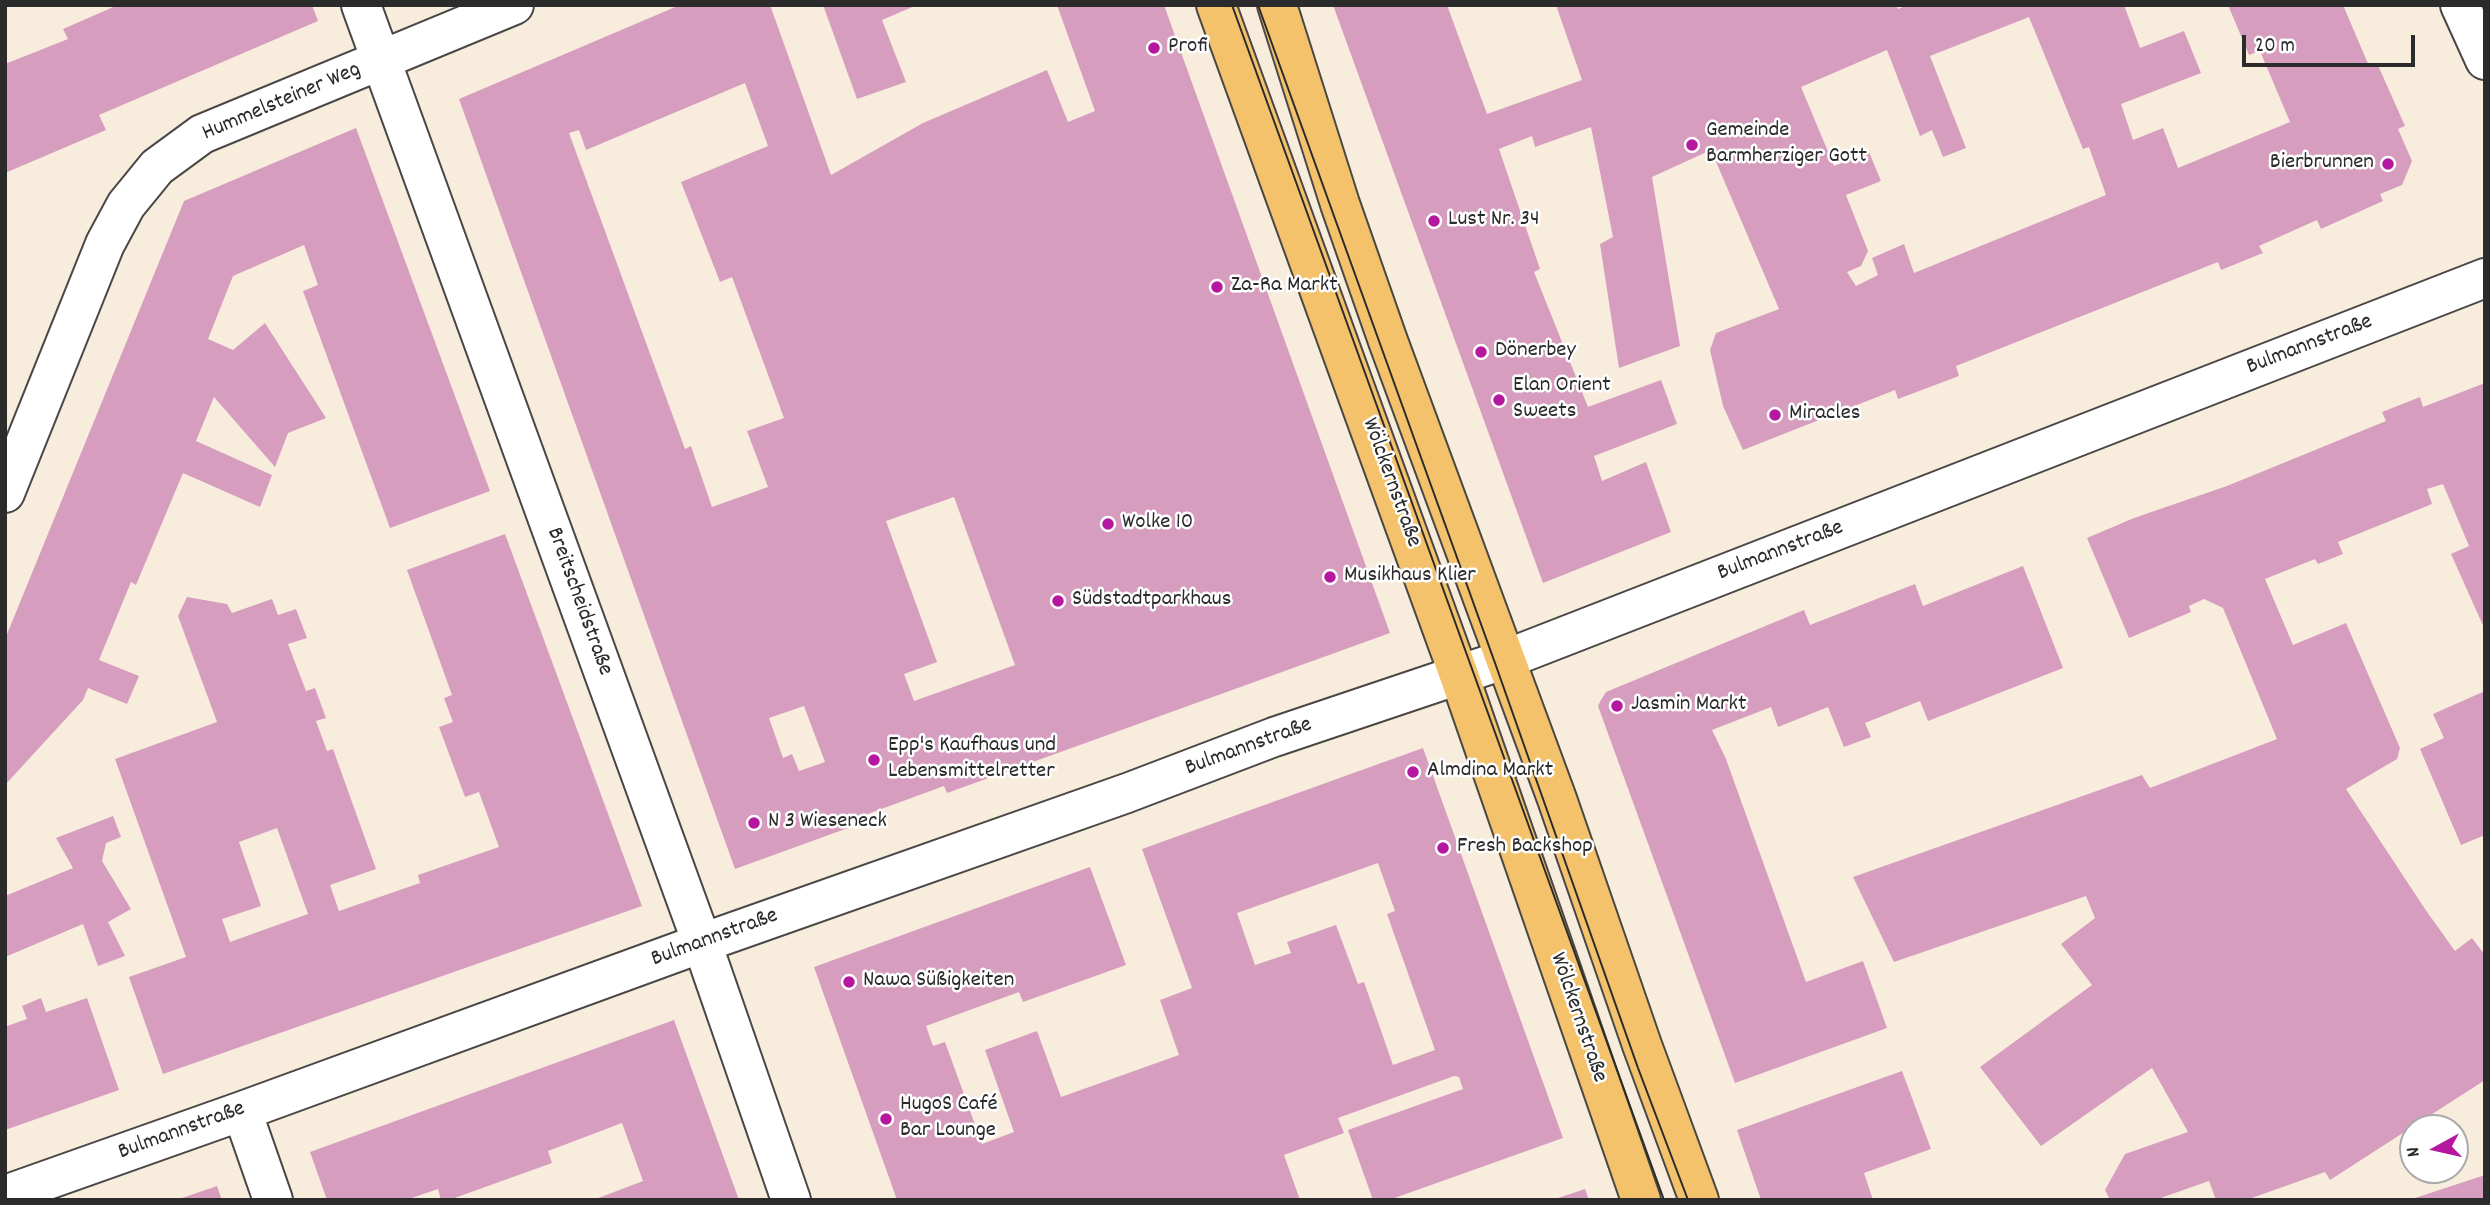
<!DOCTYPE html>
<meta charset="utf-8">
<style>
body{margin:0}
#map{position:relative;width:2490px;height:1205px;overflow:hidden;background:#f8eddd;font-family:Dekko,sans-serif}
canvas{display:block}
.frame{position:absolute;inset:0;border:7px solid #2b2b2b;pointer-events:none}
.north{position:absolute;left:2399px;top:1114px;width:70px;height:70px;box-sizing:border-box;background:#fff;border:2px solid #aaa;border-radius:50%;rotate:262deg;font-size:19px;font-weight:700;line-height:28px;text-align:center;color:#2b2b2b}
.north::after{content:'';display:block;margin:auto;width:24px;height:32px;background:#b5179e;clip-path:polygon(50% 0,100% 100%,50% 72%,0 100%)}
.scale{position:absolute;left:2242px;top:35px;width:173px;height:32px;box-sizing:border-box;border:4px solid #2b2b2b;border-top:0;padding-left:9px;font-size:21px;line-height:24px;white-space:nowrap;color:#2b2b2b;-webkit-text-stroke:5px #fff;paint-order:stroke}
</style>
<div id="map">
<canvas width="2490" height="1205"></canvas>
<div class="frame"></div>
<div class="north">N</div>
<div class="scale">20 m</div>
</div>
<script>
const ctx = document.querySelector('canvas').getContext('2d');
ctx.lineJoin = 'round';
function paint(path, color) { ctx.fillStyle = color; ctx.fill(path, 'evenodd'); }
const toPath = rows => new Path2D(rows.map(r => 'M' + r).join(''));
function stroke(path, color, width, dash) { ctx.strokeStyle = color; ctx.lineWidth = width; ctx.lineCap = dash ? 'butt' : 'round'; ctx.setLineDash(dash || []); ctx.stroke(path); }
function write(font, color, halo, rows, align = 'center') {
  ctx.font = font + ' Dekko,sans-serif'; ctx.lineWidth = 5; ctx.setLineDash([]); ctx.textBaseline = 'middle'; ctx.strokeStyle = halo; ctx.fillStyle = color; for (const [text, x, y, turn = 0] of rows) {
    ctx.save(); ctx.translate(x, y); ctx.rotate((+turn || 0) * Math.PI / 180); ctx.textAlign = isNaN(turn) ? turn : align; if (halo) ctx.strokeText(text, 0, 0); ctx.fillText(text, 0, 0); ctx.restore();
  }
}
paint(toPath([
 [118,5,312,5,318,21,99,115,106,130,5,173,5,64,68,39,63,29],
 [680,5,770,5,831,175,923,123,1047,70,1068,122,1095,111,1057,5,1164,5,1390,633,947,793,944,786,846,822,848,828,735,869,459,99],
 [745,83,768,146,681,182,720,282,732,277,784,418,747,431,768,487,712,507,691,446,685,449,569,133,579,130,586,150],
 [954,497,1015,665,914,701,904,674,937,662,886,521],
 [804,706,825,762,799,771,792,754,783,758,769,718],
 [823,5,917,5,882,20,906,82,857,99],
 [1333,5,1447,5,1487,114,1582,80,1556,5,1896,5,1898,9,1908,5,2124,5,2140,48,2184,31,2201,73,2121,104,2133,140,2163,128,2178,168,2290,122,2260,51,2249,55,2228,5,2343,5,2369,66,2377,63,2405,126,2398,129,2412,161,2402,185,2380,194,2383,201,2321,229,2317,220,2259,246,2263,253,2221,270,2218,262,1956,366,1959,376,1898,399,1895,390,1743,450,1723,406,1710,350,1716,333,1779,309,1711,150,1652,177,1680,346,1619,368,1600,244,1613,237,1591,127,1535,147,1532,136,1499,149,1540,269,1534,272,1588,407,1661,380,1677,424,1594,456,1602,481,1646,462,1671,532,1543,583],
 [2029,17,2083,149,2089,147,2106,195,1914,273,1904,244,1872,258,1878,275,1856,286,1847,272,1861,266,1868,251,1846,195,1881,181,1869,152,1834,166,1801,87,1887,50,1920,136,1932,130,1943,157,1966,148,1930,56],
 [356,128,490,491,390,528,303,291,318,285,304,245,233,276,208,339,233,350,265,323,326,418,288,433,275,467,214,397,196,441,272,475,260,507,183,473,136,585,131,582,99,660,139,676,127,704,88,688,83,700,5,785,5,639,184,201],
 [2485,383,2485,630,2451,554,2469,546,2443,484,2427,489,2432,504,2338,542,2343,554,2318,564,2315,559,2265,579,2293,645,2346,623,2400,748,2397,759,2346,789,2425,909,2455,951,2472,938,2485,955,2485,1080,2330,1180,2325,1172,2246,1200,2216,1200,2209,1181,2155,1200,2110,1200,2105,1190,2125,1154,2188,1132,2152,1068,2041,1146,1980,1067,2092,985,2061,944,2095,918,2086,896,1894,962,1853,877,2142,775,2150,788,2277,739,2223,608,2204,599,2189,606,2191,612,2129,638,2087,538,2134,518,2227,486,2386,421,2382,412,2420,397,2423,407],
 [505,534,642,906,163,1074,129,977,186,957,115,759,217,722,178,616,187,597,227,604,232,613,272,599,278,615,296,609,307,638,288,644,306,691,315,688,326,718,316,721,327,751,333,749,376,869,330,885,339,911,420,883,418,875,499,847,479,792,465,797,439,727,453,722,444,698,452,695,407,570],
 [277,828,308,914,230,942,222,919,261,906,239,842],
 [2023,566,2063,668,1928,721,1920,701,1865,723,1871,737,1844,747,1828,707,1778,727,1771,707,1712,730,1726,759,1806,982,1863,961,1887,1028,1735,1083,1598,706,1601,700,1606,692,1804,610,1810,625,1915,584,1923,606],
 [2485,691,2485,835,2461,845,2420,749,2444,738,2433,714],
 [1423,748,1563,1138,1389,1200,1373,1200,1348,1130,1463,1089,1459,1077,1454,1076,1338,1118,1344,1133,1284,1155,1300,1200,897,1200,814,967,1090,867,1126,965,1023,1002,1019,992,926,1026,933,1046,945,1042,982,1144,1014,1132,985,1050,1037,1031,1061,1097,1179,1055,1160,1000,1192,988,1142,849],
 [1378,863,1395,911,1387,914,1435,1050,1393,1065,1364,982,1358,984,1336,925,1287,942,1291,953,1255,965,1237,913],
 [113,816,121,837,106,843,102,861,131,909,108,922,125,956,98,966,83,924,5,957,5,896,73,868,56,838],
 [41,998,46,1012,87,998,119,1090,5,1130,5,1021,7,1026,27,1019,22,1006],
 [674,1020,739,1200,593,1200,643,1181,622,1123,548,1151,552,1163,449,1200,441,1200,438,1189,406,1200,327,1200,310,1152],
 [1902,1071,1931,1149,1864,1173,1873,1200,1761,1200,1737,1130],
 [2485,1175,2485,1200,2412,1200,2412,1199],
 [217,1186,222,1200,179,1200,179,1199],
 [1585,1189,1589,1200,1555,1200,1555,1199]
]), '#d69dbf');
const minor = toPath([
 [361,5,702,943,791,1200],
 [2460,5,2485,60],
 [5,493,105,244,126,205,157,167,202,134,514,5],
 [242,1111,273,1200],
 [5,1195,242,1111,702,943,1127,793,1274,737,1506,659,2485,278]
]);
const major = toPath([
 [1216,5,1459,675,1641,1200],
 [1277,5,1340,204,1388,341,1557,799,1642,1045,1699,1200]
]);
stroke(minor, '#4a4846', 42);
stroke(major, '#4a4846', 42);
stroke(minor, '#fff', 38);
stroke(major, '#f3c26a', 38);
stroke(toPath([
 [1232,5,1664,1200],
 [1258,5,1495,663,1638,1068,1688,1200]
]), '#2b2b2b', 2);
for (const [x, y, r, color] of [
 [1154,48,7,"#b5179e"],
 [1692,145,7,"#b5179e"],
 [2388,164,7,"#b5179e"],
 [1434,221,7,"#b5179e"],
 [1217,287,7,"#b5179e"],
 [1481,352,7,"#b5179e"],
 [1499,400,7,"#b5179e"],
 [1775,415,7,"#b5179e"],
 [1108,524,7,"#b5179e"],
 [1330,577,7,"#b5179e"],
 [1058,601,7,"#b5179e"],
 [1617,706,7,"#b5179e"],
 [874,760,7,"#b5179e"],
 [1413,772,7,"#b5179e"],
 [754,823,7,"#b5179e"],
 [1443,848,7,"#b5179e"],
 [849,982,7,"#b5179e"],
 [886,1119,7,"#b5179e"]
]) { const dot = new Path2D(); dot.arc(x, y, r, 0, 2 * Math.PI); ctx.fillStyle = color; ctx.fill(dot); stroke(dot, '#fff', 2.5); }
write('23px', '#2b2b2b', '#fff', [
 ["Profi",1168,48],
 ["Gemeinde",1706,132],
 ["Barmherziger Gott",1706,158],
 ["Bierbrunnen",2374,164,"right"],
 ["Lust Nr. 34",1448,221],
 ["Za-Ra Markt",1231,287],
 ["Dönerbey",1495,352],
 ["Elan Orient",1513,387],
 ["Sweets",1513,413],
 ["Miracles",1789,415],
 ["Wolke 10",1122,524],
 ["Musikhaus Klier",1344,577],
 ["Südstadtparkhaus",1072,601],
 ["Jasmin Markt",1631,706],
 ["Epp's Kaufhaus und",888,747],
 ["Lebensmittelretter",888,773],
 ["Almdina Markt",1427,772],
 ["N 3 Wieseneck",768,823],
 ["Fresh Backshop",1457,848],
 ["Nawa Süßigkeiten",863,982],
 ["HugoS Café",900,1106],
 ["Bar Lounge",900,1132]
], 'left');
write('23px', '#2b2b2b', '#fff', [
 ["Hummelsteiner Weg",282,103,-23],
 ["Bulmannstraße",2310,346,-21],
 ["Wölckernstraße",1390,483,70],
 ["Bulmannstraße",1781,552,-21],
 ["Breitscheidstraße",578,602,70],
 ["Bulmannstraße",1249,748,-20],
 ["Bulmannstraße",715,939,-20],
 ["Wölckernstraße",1577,1018,71],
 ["Bulmannstraße",182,1132,-20]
]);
</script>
